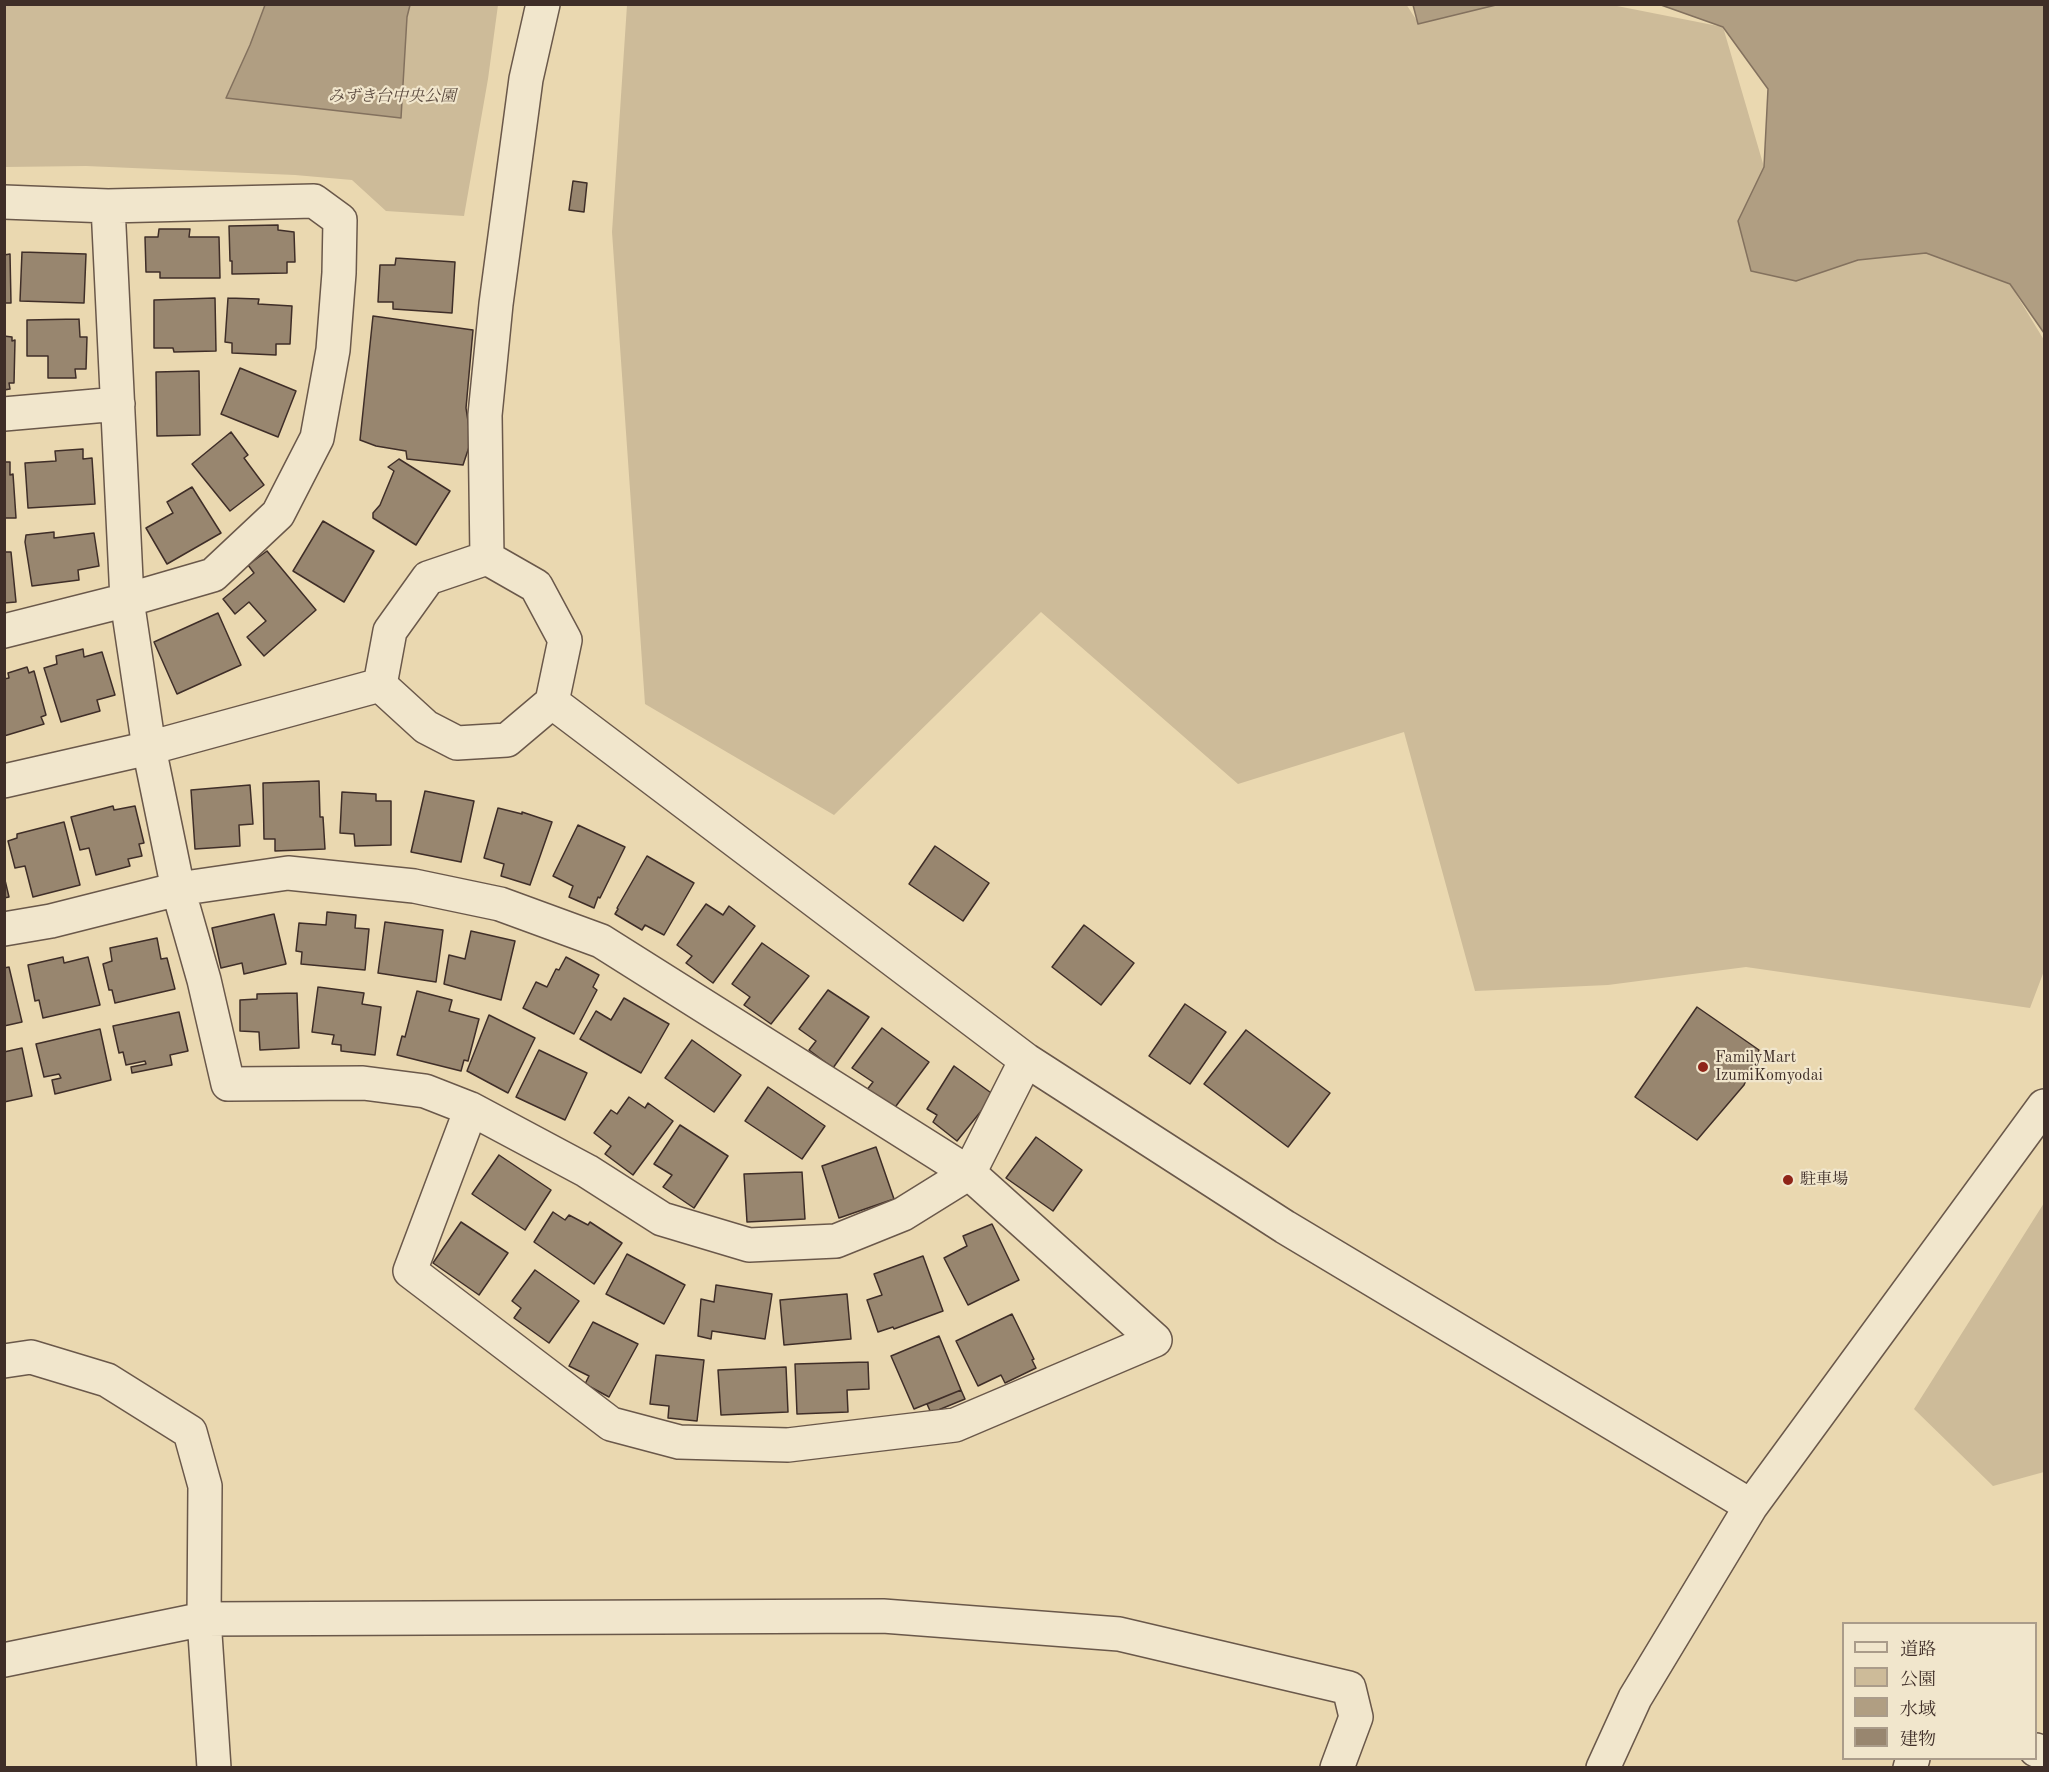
<!DOCTYPE html>
<meta charset="utf-8">
<style>
body{margin:0}
#map{position:relative;width:2049px;height:1772px;overflow:hidden;background:#ead8b0;font-family:"Old Standard TT","Noto Serif JP",serif}
canvas{display:block}
.frame{position:absolute;inset:0;border:6px solid #3f2e28;pointer-events:none}
.legend{position:absolute;left:1842px;top:1622px;width:195px;height:138px;box-sizing:border-box;background:#f1e6cc;border:2px solid #aa9c8a;margin:0;padding:8px 10px;list-style:none;font-size:18px;color:#3f2e28}
.legend li{display:flex;align-items:center;gap:12px;height:30px}
.legend b{width:30px;border:2px solid #aa9c8a}
</style>
<div id="map">
<canvas width="2049" height="1772"></canvas>
<div class="frame"></div>
<ul class="legend">
<li><b style="height:8px;background:#f1e6cc"></b>道路</li>
<li><b style="height:16px;background:#cdbb99"></b>公園</li>
<li><b style="height:16px;background:#b09e82"></b>水域</li>
<li><b style="height:16px;background:#98866f"></b>建物</li>
</ul>
</div>
<script>
const ctx = document.querySelector('canvas').getContext('2d');
ctx.lineJoin = 'round';
function paint(path, color) { ctx.fillStyle = color; ctx.fill(path, 'evenodd'); }
const toPath = rows => new Path2D(rows.map(r => 'M' + r).join(''));
function stroke(path, color, width, dash) { ctx.strokeStyle = color; ctx.lineWidth = width; ctx.lineCap = dash ? 'butt' : 'round'; ctx.setLineDash(dash || []); ctx.stroke(path); }
function write(font, color, halo, rows, align = 'center') {
  ctx.font = font + ' "Old Standard TT","Noto Serif JP",serif'; ctx.lineWidth = 4.5; ctx.setLineDash([]); ctx.textBaseline = 'middle'; ctx.strokeStyle = halo; ctx.fillStyle = color; for (const [text, x, y, turn = 0] of rows) {
    ctx.save(); ctx.translate(x, y); ctx.rotate((+turn || 0) * Math.PI / 180); ctx.textAlign = isNaN(turn) ? turn : align; if (halo) ctx.strokeText(text, 0, 0); ctx.fillText(text, 0, 0); ctx.restore();
  }
}
paint(toPath([
 [1406,4,1419,24,1491,5,1607,4,1723,27,1764,167,1738,221,1751,271,1926,253,2010,284,2044,340,2044,971,2030,1008,1746,967,1608,985,1475,991,1404,732,1238,784,1041,612,834,815,645,704,612,232,627,5],
 [4,5,498,5,488,79,464,216,386,211,352,180,295,175,86,166,5,167],
 [2044,1203,2044,1472,1993,1486,1914,1409]
]), '#cdbb99');
const water = toPath([
 [265,5,410,5,407,17,401,118,226,98,250,45,265,5],
 [1413,5,1413,4,1496,5,1418,24,1413,5],
 [1661,5,2044,5,2044,333,2010,284,1926,253,1858,260,1796,281,1751,271,1738,221,1764,167,1768,89,1723,27,1661,5]
]);
paint(water, '#b09e82');
stroke(water, '#83715e', 1.5);
const building = toPath([
 [573,181,587,183,584,212,569,210,573,181],
 [278,225,278,230,294,232,295,262,287,262,287,273,232,274,232,261,230,261,229,226,278,225],
 [159,229,190,229,189,237,219,237,220,278,160,278,160,272,146,272,145,237,158,237,159,229],
 [22,252,86,254,84,303,20,301,22,252],
 [10,254,11,303,4,303,4,255,10,254],
 [396,258,455,262,452,313,393,309,393,302,378,302,380,265,395,265,396,258],
 [215,298,216,351,174,352,173,348,154,348,154,300,215,298],
 [228,298,259,299,258,304,292,306,290,344,276,344,276,355,232,353,232,343,225,342,228,298],
 [373,316,473,330,466,408,471,441,463,465,407,459,406,451,376,446,360,440,373,316],
 [79,319,80,337,87,337,86,369,75,369,76,378,48,378,48,356,27,356,27,320,79,319],
 [4,336,12,337,12,341,15,340,14,383,9,383,10,389,4,390,4,336],
 [240,368,296,391,278,437,221,414,240,368],
 [199,371,200,435,157,436,156,372,199,371],
 [231,432,248,455,244,458,264,485,230,511,192,464,231,432],
 [83,449,83,459,92,458,95,504,28,508,25,463,56,461,55,451,83,449],
 [399,459,450,491,416,545,373,518,373,513,380,505,394,471,388,467,399,459],
 [4,462,10,462,10,475,13,474,16,518,4,518,4,462],
 [192,487,221,533,167,564,146,528,173,513,167,502,192,487],
 [323,521,374,551,344,602,293,571,323,521],
 [54,532,54,538,94,533,99,566,78,570,79,580,32,586,25,542,26,535,54,532],
 [267,551,316,610,264,656,247,637,266,621,249,602,235,614,223,599,254,573,248,565,267,551],
 [4,552,11,552,16,602,4,603,4,552],
 [218,613,241,665,177,694,154,642,218,613],
 [83,649,84,657,102,652,115,695,97,700,100,711,61,722,44,668,57,664,56,656,83,649],
 [27,667,29,673,34,671,46,715,41,717,44,724,4,736,4,679,9,678,8,673,27,667],
 [319,781,320,817,323,817,325,849,275,851,275,839,264,839,263,783,319,781],
 [250,785,253,824,239,825,240,846,195,849,191,790,250,785],
 [425,791,474,801,461,862,411,852,425,791],
 [342,792,376,794,376,801,391,801,391,845,355,846,354,834,340,833,342,792],
 [113,806,114,810,135,806,144,843,139,844,142,856,128,859,130,866,96,875,89,848,80,850,71,817,113,806],
 [498,808,522,814,522,812,552,822,530,885,501,876,504,864,484,858,498,808],
 [64,822,80,885,33,897,25,866,15,868,8,841,17,838,17,834,64,822],
 [578,825,625,847,600,898,598,897,594,908,569,897,573,886,553,876,578,825],
 [935,846,989,883,963,921,909,884,935,846],
 [647,856,694,883,664,935,645,925,642,930,615,914,618,909,617,908,647,856],
 [4,876,9,897,4,898,4,876],
 [706,904,723,915,729,906,755,926,713,983,686,963,692,956,677,945,706,904],
 [327,912,356,915,355,928,369,929,365,970,301,964,302,952,296,951,299,923,326,925,327,912],
 [274,914,286,964,244,974,242,963,221,968,212,928,274,914],
 [385,922,443,930,436,982,378,973,385,922],
 [1084,925,1134,963,1101,1005,1052,967,1084,925],
 [471,931,515,941,501,1000,444,984,449,955,465,959,471,931],
 [157,938,161,959,167,958,175,989,115,1003,112,990,109,990,103,964,112,961,110,948,157,938],
 [762,943,809,976,771,1024,744,1005,750,997,732,984,762,943],
 [63,957,64,963,88,957,100,1005,43,1018,39,1000,35,1001,28,965,63,957],
 [566,957,599,975,593,987,597,990,574,1034,523,1008,536,982,547,987,556,969,559,970,566,957],
 [9,967,22,1022,4,1026,4,968,9,967],
 [318,987,364,993,362,1004,381,1007,375,1055,341,1051,341,1045,332,1044,334,1035,312,1032,318,987],
 [828,990,869,1017,833,1068,809,1050,816,1041,799,1029,828,990],
 [417,991,452,1000,449,1011,479,1019,468,1061,464,1060,461,1071,397,1055,402,1036,405,1037,417,991],
 [297,993,299,1048,260,1050,259,1032,240,1031,240,1000,257,999,257,994,297,993],
 [624,998,669,1024,641,1073,580,1039,596,1011,611,1020,624,998],
 [1185,1004,1226,1032,1190,1084,1149,1056,1185,1004],
 [1697,1007,1759,1050,1744,1085,1697,1140,1635,1097,1697,1007],
 [179,1012,188,1051,170,1055,172,1065,132,1073,131,1067,146,1064,145,1061,126,1065,123,1052,119,1053,113,1026,179,1012],
 [489,1015,535,1038,508,1093,467,1071,489,1015],
 [882,1028,929,1062,893,1110,866,1091,873,1082,852,1068,882,1028],
 [100,1029,111,1080,55,1094,52,1080,61,1078,59,1074,44,1077,36,1044,100,1029],
 [1246,1030,1330,1093,1288,1147,1204,1084,1246,1030],
 [692,1040,741,1075,714,1112,665,1078,692,1040],
 [22,1048,32,1096,4,1102,4,1052,22,1048],
 [539,1050,587,1073,565,1120,516,1097,539,1050],
 [954,1066,994,1095,957,1141,933,1122,937,1115,927,1109,954,1066],
 [768,1087,825,1126,802,1159,745,1121,768,1087],
 [629,1097,645,1108,648,1103,673,1121,633,1175,605,1154,611,1146,594,1133,611,1110,617,1114,629,1097],
 [680,1125,728,1156,694,1208,663,1187,672,1175,654,1164,680,1125],
 [1036,1137,1082,1170,1053,1211,1006,1178,1036,1137],
 [876,1147,894,1199,839,1218,822,1166,876,1147],
 [499,1155,551,1190,525,1230,472,1194,499,1155],
 [802,1172,805,1219,747,1222,744,1174,802,1172],
 [553,1212,565,1220,569,1215,588,1225,590,1222,622,1243,594,1284,534,1242,553,1212],
 [461,1222,508,1253,479,1295,433,1263,461,1222],
 [992,1224,1019,1280,968,1305,944,1258,967,1246,963,1236,992,1224],
 [627,1254,685,1285,664,1324,606,1294,627,1254],
 [923,1256,943,1311,894,1329,893,1327,878,1332,867,1300,882,1295,874,1274,923,1256],
 [535,1270,579,1301,549,1343,514,1318,521,1308,512,1301,535,1270],
 [716,1285,772,1294,765,1339,712,1331,711,1339,698,1336,701,1299,714,1302,716,1285],
 [847,1294,851,1339,784,1345,780,1300,847,1294],
 [1012,1314,1034,1359,1032,1360,1036,1368,1005,1383,1001,1375,978,1386,956,1341,1012,1314],
 [593,1322,638,1344,609,1397,585,1384,589,1376,569,1366,593,1322],
 [939,1336,961,1390,914,1409,891,1356,939,1336],
 [656,1355,704,1360,697,1421,668,1418,669,1406,650,1404,656,1355],
 [868,1362,869,1389,847,1390,848,1412,797,1414,795,1364,868,1362],
 [786,1367,788,1412,721,1415,718,1370,786,1367],
 [961,1390,965,1399,931,1413,927,1404,961,1390]
]);
paint(building, '#98866f');
stroke(building, '#3f2e28', 1.5);
const minor = toPath([
 [4,202,108,206,314,201,340,220,339,273,333,350,317,438,278,514,213,575,127,600,4,631],
 [108,206,127,600,149,748,178,889,204,980,228,1084,363,1083,425,1091,471,1109,587,1171,662,1219,749,1245,836,1241,903,1214,969,1173,1026,1060],
 [4,414,118,404],
 [487,558,485,415,496,304,526,79,543,4],
 [552,702,565,640,536,586,487,558,428,578,390,631,380,685,426,727,457,743,507,740,552,702,1026,1060,1285,1227,1751,1506],
 [4,781,149,748,380,685],
 [4,929,51,921,178,889,288,873,414,886,500,904,601,941,969,1173,1155,1340,955,1425,788,1445,679,1442,611,1424,410,1271,471,1109],
 [4,1361,31,1357,107,1380,190,1432,205,1486,204,1619,214,1768],
 [4,1660,204,1619,883,1616,1119,1634,1349,1688,1356,1717,1337,1768],
 [2036,1750,2044,1753],
 [1603,1768,1635,1698,1751,1506,2044,1106],
 [1910,1768,1913,1758]
]);
stroke(minor, '#6a584a', 36);
stroke(minor, '#f1e6cc', 33);
for (const [x, y, r, color] of [
 [1703,1067,6,"#8f2418"],
 [1788,1180,6,"#8f2418"]
]) { const dot = new Path2D(); dot.arc(x, y, r, 0, 2 * Math.PI); ctx.fillStyle = color; ctx.fill(dot); stroke(dot, '#f1e6cc', 2); }
write('italic 16px', '#5b4a3f', '#f1e6cc', [
 ["みずき台中央公園",392,97]
]);
write('16px', '#3f2e28', '#f1e6cc', [
 ["FamilyMart",1715,1058],
 ["IzumiKomyodai",1715,1076],
 ["駐車場",1800,1180]
], 'left');
</script>
